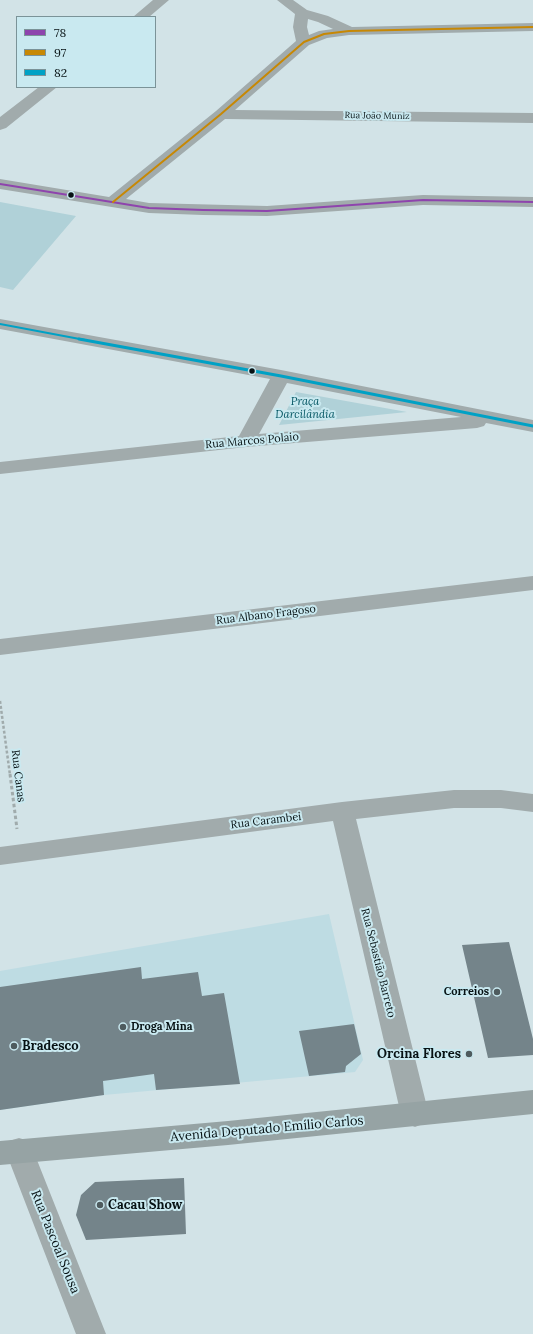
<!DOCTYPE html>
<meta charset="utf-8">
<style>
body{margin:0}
#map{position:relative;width:533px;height:1334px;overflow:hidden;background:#d2e3e7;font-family:Lora,serif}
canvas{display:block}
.legend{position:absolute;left:16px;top:16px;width:140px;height:72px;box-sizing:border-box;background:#c9e9f0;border:1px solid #7b9398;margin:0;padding:5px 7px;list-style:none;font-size:12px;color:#071214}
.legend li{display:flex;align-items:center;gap:8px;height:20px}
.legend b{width:20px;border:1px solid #7b9398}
</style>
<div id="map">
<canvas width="533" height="1334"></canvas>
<ul class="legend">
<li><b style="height:5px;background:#8e44ad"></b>78</li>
<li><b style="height:5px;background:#c78804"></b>97</li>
<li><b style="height:5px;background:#00a1c5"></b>82</li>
</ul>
</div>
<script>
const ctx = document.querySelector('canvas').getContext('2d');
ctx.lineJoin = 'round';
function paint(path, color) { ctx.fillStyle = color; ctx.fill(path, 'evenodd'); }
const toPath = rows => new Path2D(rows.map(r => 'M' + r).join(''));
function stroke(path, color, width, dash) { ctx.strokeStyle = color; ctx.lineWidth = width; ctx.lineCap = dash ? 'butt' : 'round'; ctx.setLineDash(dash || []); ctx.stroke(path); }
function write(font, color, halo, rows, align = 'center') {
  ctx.font = font + ' Lora,serif'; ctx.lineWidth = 4; ctx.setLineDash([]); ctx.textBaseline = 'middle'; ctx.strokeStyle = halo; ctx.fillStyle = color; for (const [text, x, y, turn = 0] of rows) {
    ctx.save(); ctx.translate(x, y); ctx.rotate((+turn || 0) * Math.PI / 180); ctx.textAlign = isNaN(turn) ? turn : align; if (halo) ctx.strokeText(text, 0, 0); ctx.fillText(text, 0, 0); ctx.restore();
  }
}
paint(toPath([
 [329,914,363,1060,355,1072,104,1095,0,1110,0,971]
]), '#bedce3');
paint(toPath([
 [0,202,76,216,13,290,0,287],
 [296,392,407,412,279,425]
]), '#b0d1d8');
paint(toPath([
 [509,942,533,1039,533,1055,488,1058,462,945],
 [141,967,142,979,198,972,202,996,224,993,240,1084,156,1090,154,1074,103,1081,104,1095,0,1110,0,987],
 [354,1024,361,1054,346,1066,345,1072,309,1076,299,1031],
 [184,1178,186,1234,86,1240,76,1215,81,1195,95,1182]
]), '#74848a');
stroke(toPath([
 [0,701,10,775]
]), '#a0abac', 2.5, [3, 2]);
stroke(toPath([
 [10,774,17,829]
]), '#a0abac', 3, [3.5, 2.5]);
paint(toPath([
 [153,0,169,0,149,17,133,17,153,0],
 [277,0,293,0,307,10,328,16,352,27,533,23,533,31,349,35,327,38,309,45,235,110,533,113,533,123,225,119,126,199,149,203,267,206,423,195,533,197,533,207,423,205,267,216,203,215,149,213,0,189,0,179,109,197,216,111,296,41,293,27,295,14,277,0],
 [308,19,318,22,333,29,319,31,309,35,307,27,308,19],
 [39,87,57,87,6,128,0,130,0,117,39,87],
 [0,319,281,370,533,420,533,432,486,423,484,426,477,428,246,447,0,474,0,462,239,436,270,379,0,329,0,319],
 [287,383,461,417,259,434,287,383],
 [533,576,533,590,0,655,0,639,533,576],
 [454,790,501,790,533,794,533,812,501,808,454,808,356,819,429,1115,425,1123,415,1127,405,1123,401,1115,333,821,0,865,0,847,342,802,454,790],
 [19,1138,29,1141,33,1150,106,1334,76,1334,5,1150,9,1141,19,1138]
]), '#a1abac');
paint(toPath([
 [533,1090,533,1114,228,1145,0,1165,0,1141,228,1121,533,1090]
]), '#96a3a4');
stroke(toPath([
 [0,184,149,208,203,210,267,211,423,200,533,202]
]), '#8e44ad', 2);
stroke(toPath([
 [113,202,221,114,304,42,324,34,349,31,533,27]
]), '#c78804', 2);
stroke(toPath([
 [0,324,85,340]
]), '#00a1c5', 2);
stroke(toPath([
 [79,339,281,376,533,426]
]), '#00a1c5', 3);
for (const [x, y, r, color] of [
 [71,195,3.5,"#071214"],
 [252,371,3.5,"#071214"],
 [497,992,4,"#4e5b5e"],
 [123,1027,4,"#4e5b5e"],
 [14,1046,4,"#4e5b5e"],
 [469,1054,4,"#4e5b5e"],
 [100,1205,4,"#4e5b5e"]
]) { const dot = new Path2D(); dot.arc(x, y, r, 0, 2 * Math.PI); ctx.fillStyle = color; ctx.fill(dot); stroke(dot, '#c9e9f0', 1.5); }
write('9px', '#071214', '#c9e9f0', [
 ["Rua João Muniz",377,116,1]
]);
write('italic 11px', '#035562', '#c9e9f0', [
 ["Praça",305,402],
 ["Darcilândia",305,415]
]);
write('11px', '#071214', '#c9e9f0', [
 ["Rua Marcos Polaio",252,441,-5],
 ["Rua Albano Fragoso",266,615,-7],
 ["Rua Canas",18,776,83],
 ["Rua Carambei",266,821,-7],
 ["Rua Sebastião Barreto",378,963,76]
]);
write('bold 11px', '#071214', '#c9e9f0', [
 ["Correios",489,992],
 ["Droga Mina",131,1027,"left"]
], 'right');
write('bold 13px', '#071214', '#c9e9f0', [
 ["Bradesco",22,1046],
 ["Orcina Flores",461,1054,"right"],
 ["Cacau Show",108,1205]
], 'left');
write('13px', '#071214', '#c9e9f0', [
 ["Avenida Deputado Emílio Carlos",267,1129,-5],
 ["Rua Pascoal Sousa",55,1242,68]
]);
</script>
